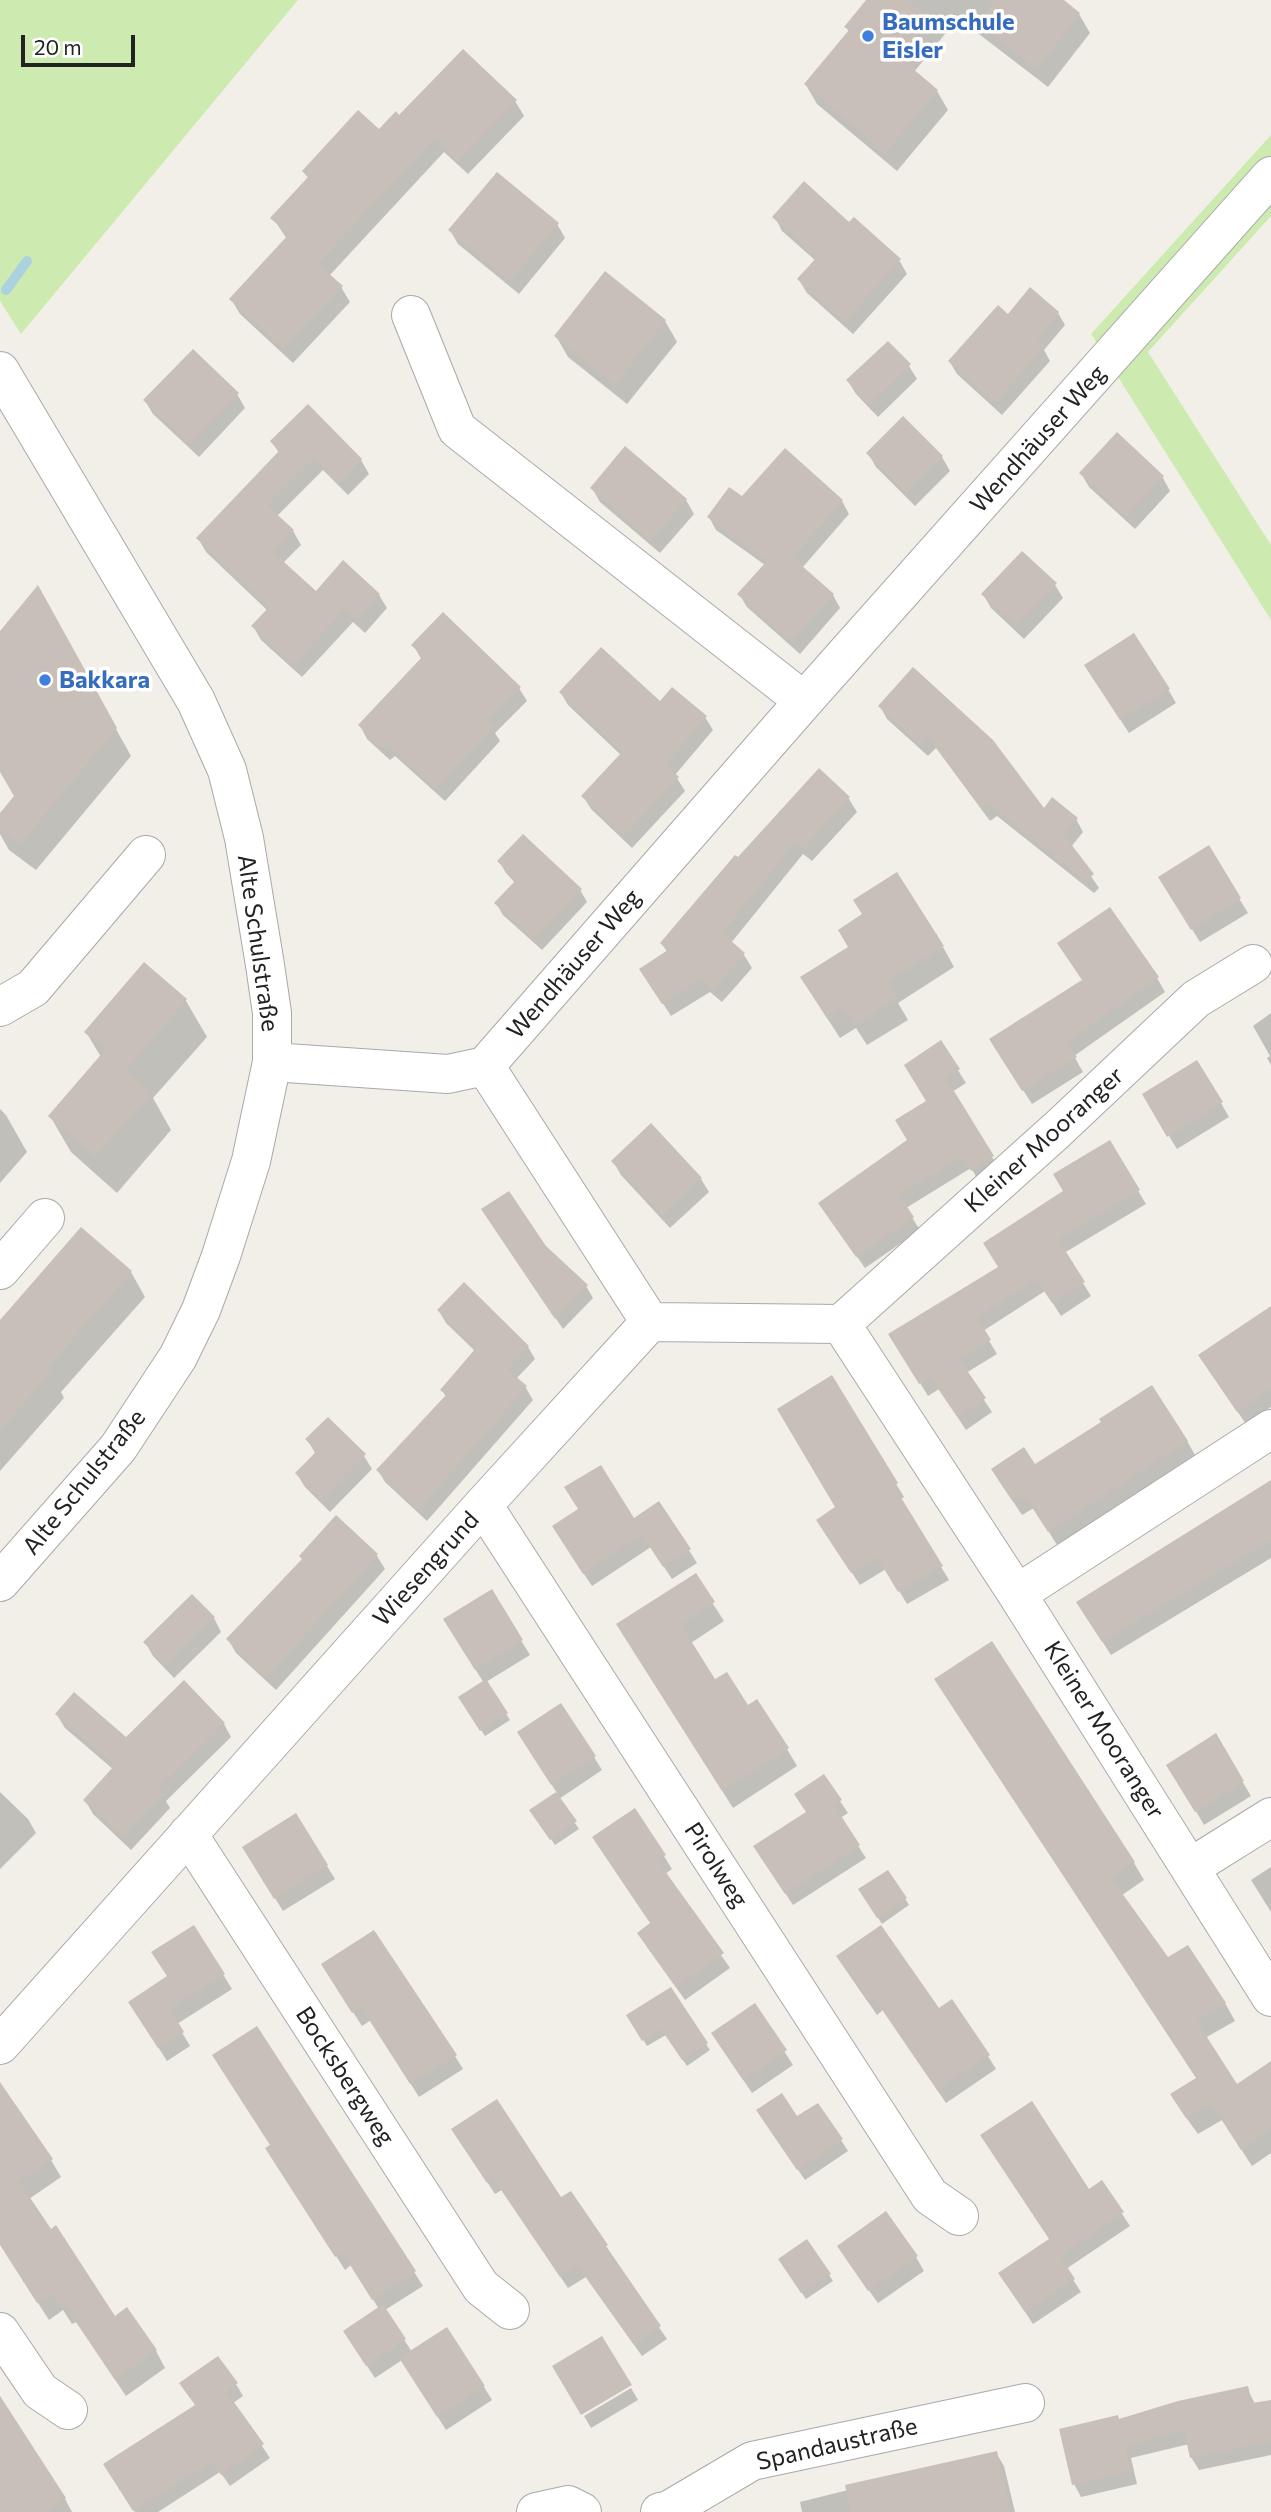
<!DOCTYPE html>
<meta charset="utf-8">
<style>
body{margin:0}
#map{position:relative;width:1271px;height:2512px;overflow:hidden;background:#f2efe9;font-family:Commissioner,sans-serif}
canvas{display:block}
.scale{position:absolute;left:21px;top:35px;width:114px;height:32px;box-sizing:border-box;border:4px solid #222;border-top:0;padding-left:9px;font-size:21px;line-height:24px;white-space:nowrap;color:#222;-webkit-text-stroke:5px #fff;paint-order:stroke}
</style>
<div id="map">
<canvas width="1271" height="2512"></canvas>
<div class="scale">20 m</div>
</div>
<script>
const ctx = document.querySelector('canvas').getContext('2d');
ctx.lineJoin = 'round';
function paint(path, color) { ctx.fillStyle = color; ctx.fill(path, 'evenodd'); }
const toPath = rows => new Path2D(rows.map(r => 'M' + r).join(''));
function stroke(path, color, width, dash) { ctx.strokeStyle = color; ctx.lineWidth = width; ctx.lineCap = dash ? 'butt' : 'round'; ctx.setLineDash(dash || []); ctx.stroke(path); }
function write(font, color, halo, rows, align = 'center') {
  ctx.font = font + ' Commissioner,sans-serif'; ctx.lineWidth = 7; ctx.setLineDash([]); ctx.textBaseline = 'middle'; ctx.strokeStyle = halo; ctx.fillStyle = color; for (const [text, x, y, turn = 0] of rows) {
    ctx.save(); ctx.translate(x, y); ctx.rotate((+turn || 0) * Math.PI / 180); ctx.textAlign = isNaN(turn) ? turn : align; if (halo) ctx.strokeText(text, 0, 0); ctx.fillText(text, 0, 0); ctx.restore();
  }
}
paint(toPath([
 [0,0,298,0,21,334,0,301],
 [1271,135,1271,216,1148,352,1271,545,1271,620,1091,334]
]), '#cdebb0');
paint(toPath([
 [869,0,1061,0,1079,14,1090,33,1048,87,958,18,914,72,937,91,948,110,897,171,817,104,806,85,849,32,846,27],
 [515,101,524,116,468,174,444,152,329,276,341,287,350,302,293,363,240,314,231,299,287,239,273,218,309,179,304,172,379,132,400,117],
 [775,217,849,224,899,260,907,274,853,334,807,293,799,280,816,261,782,231],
 [557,224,565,238,519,294,458,244,450,230],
 [1058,313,1065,325,1044,350,1050,361,1002,415,957,374,950,362,1008,317],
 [665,321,677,342,627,404,568,357,556,336],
 [888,343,909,366,917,379,878,417,856,394,848,381],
 [237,394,245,408,199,457,153,414,145,401],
 [1117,435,1163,478,1170,491,1135,529,1089,487,1081,473],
 [272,442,361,460,369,474,348,495,323,470,277,516,293,531,301,545,283,563,316,593,379,595,387,608,365,633,353,622,302,677,261,640,253,626,268,611,206,552,198,538,279,453],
 [868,453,942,457,950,471,915,506,876,467],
 [592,488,686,500,694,514,660,553,600,502],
 [743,499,842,501,849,514,802,568,833,595,840,608,800,654,747,607,739,594,765,565,716,530,709,517],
 [1055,585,1063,598,1024,639,991,608,983,594],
 [413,645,519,688,527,701,495,733,500,741,445,801,395,756,390,760,367,739,360,725,422,660],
 [1094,679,1168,689,1176,703,1129,733],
 [561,693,660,704,705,717,713,730,675,775,685,791,632,848,591,809,583,796,622,756,568,705],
 [97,695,131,756,36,870,9,850,0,834,0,816],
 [880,706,1044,810,1076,819,1083,832,1071,847,1099,888,1094,893,997,816,990,821,936,748,928,756,887,719],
 [819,771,849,799,857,812,812,861,803,854,731,943,744,955,752,968,722,1002,710,992,671,1016,649,982,668,953,662,944],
 [1208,848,1248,913,1200,942,1168,891],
 [499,861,580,890,587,902,542,950,503,915,496,903,515,883,506,873],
 [943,947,954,967,898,1003,908,1020,867,1045,856,1028,840,1038,814,998],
 [144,964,186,1001,207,1037,153,1098,171,1130,117,1193,71,1152,50,1116,101,1057,86,1032],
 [1157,978,1165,992,1074,1056,1083,1072,1032,1104,999,1053],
 [1271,1013,1271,1065,1267,1058,1270,1056,1253,1026],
 [941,1043,966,1083,952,1092,1000,1170,980,1183,971,1168,906,1208,920,1230,865,1268,828,1216,909,1141,928,1102],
 [1144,1095,1221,1103,1229,1117,1177,1149],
 [0,1109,6,1115,27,1152,0,1183],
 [1109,1142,1146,1204,1064,1253,1091,1296,1061,1316,1045,1291,983,1331,997,1354,966,1373,992,1412,966,1430,939,1389,928,1396,891,1335,1000,1268],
 [613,1161,701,1179,709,1192,670,1228,621,1175],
 [490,1221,545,1247,586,1286,593,1298,563,1329],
 [131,1272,145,1297,61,1392,64,1398,0,1471,0,1323],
 [1271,1308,1271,1407,1246,1424,1208,1369],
 [439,1311,528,1347,535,1359,516,1379,526,1388,533,1400,427,1521,385,1482,378,1470,446,1397,442,1390,475,1351,446,1323],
 [307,1439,364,1456,372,1469,330,1512,305,1487,297,1474,315,1453],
 [1187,1441,1195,1455,1057,1545,1034,1508,1022,1515,1001,1483,1035,1466],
 [1271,1482,1271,1558,1111,1655,1086,1616],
 [896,1484,904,1497,900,1500,949,1580,907,1604,886,1569,860,1585,826,1533],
 [659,1503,697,1563,672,1579,651,1547,592,1586,561,1539,634,1520],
 [336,1518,377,1556,385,1569,276,1690,236,1653,228,1639,303,1561],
 [695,1576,724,1621,691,1643,715,1681,748,1707,787,1749,797,1766,733,1808,628,1642],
 [491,1592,530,1655,486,1682,510,1720,485,1736,460,1697,484,1683,453,1634],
 [214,1618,221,1632,174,1678,153,1656,145,1642],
 [947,1697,1134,1863,1144,1880,1122,1895,1168,1960,1225,2003,1235,2021,1205,2038,1236,2086,1271,2080,1271,2153,1252,2166,1222,2120,1198,2134,1182,2112,1172,2095,1197,2079],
 [57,1715,126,1739,224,1724,231,1737,166,1801,170,1808,131,1850,93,1814,85,1800,114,1770,65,1728],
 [1215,1736,1251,1796,1204,1825,1169,1765],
 [527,1746,594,1757,602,1770,559,1799,579,1829,555,1845,532,1811,557,1793],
 [823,1776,848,1813,840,1818,866,1858,793,1905,763,1859,807,1813],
 [0,1792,28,1819,36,1833,0,1869],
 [602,1851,664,1856,672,1869,665,1874,730,1968,685,2000,647,1947,652,1924],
 [252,1861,327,1866,335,1879,283,1911],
 [1271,1867,1271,1912,1251,1880],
 [888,1872,909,1905,882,1924,860,1890],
 [194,1927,232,1989,177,2024,190,2046,167,2061,138,2016,168,1977],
 [846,1970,938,2010,988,2056,996,2069,946,2103,883,2010,877,2015],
 [331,1978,455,2056,463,2069,419,2097,371,2020,362,2026],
 [755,2006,793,2065,752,2093,721,2047],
 [629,2016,706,2044,710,2050,687,2066,666,2035,647,2046],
 [0,2119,51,2160,61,2177,29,2199,115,2318,156,2351,165,2368,126,2396,76,2322,72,2324,63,2310,49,2320,0,2244],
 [797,2119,841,2140,848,2151,805,2180,765,2122],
 [461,2142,561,2200,606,2246,612,2259,667,2339,642,2356,586,2277,568,2288,502,2190,495,2194],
 [276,2162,371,2204,423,2286,385,2310,412,2352,484,2387,492,2400,446,2430,402,2360,375,2378,353,2345,379,2309,351,2265,345,2270],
 [1101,2182,1130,2226,1066,2269,1081,2292,1033,2324,1008,2286,1051,2240,1089,2191],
 [916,2257,924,2271,878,2303,847,2260],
 [784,2266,829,2275,833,2281,806,2299],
 [236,2384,243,2396,233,2403,270,2458,230,2486,220,2472,158,2512,135,2512,105,2464],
 [631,2388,638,2400,591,2428,584,2416],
 [1247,2388,1255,2404,1271,2402,1271,2455,1199,2470,1191,2457,1189,2444,1131,2458,1137,2484,1081,2497,1074,2484,1119,2421],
 [0,2396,65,2499,72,2512,0,2512],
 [996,2453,1004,2466,1015,2512,802,2512,800,2502]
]), '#0003');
stroke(toPath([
 [6,290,27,261]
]), '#aad3df', 10);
paint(toPath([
 [866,0,907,0,931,20,899,57,938,90,885,153,804,84,849,30,844,27],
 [996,0,1064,0,1080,13,1037,69,978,24],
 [463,49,517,100,458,161,435,138,318,264,343,286,284,349,229,299,289,234,270,218,308,177,302,171,358,110,379,129,396,111,399,115],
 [497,172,559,223,510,281,448,230],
 [804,181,849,222,854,217,901,259,844,322,797,279,817,257,772,217],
 [605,271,666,320,615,385,554,336],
 [1030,287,1059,312,1036,340,1045,347,995,403,948,361,998,305,1008,314],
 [888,341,911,364,869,405,846,380],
 [193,349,239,393,190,444,143,400],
 [308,404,362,459,339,483,314,458,267,505,294,530,273,552,316,591,343,560,380,594,356,620,344,609,294,665,251,626,269,607,196,538,279,451,270,441],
 [903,416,943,456,906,493,866,453],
 [1117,432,1164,476,1126,517,1079,473],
 [625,446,687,499,651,541,590,488],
 [785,448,843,500,793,558,834,594,792,642,737,594,767,561,707,517,729,487,742,496],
 [1022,551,1057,583,1016,626,981,594],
 [38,585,117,728,20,844,0,829,0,813,14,796,0,772,0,631],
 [443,612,521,687,487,721,494,727,436,789,386,744,382,748,358,725,423,656,411,645],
 [1134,633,1170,689,1120,720,1084,665],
 [601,647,660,701,672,687,707,716,666,764,679,777,624,836,581,796,622,752,559,692],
 [913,667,993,740,1044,808,1052,797,1078,818,1064,835,1094,874,1086,881,989,804,982,809,928,737,920,745,878,706],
 [819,768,850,797,803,849,795,842,722,933,745,953,713,990,701,979,662,1004,639,969,668,950,660,943,735,855,738,857],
 [523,834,582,889,534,940,494,903,516,880,497,861],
 [1209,845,1241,898,1191,930,1158,877],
 [897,872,944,946,887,982,897,998,854,1026,843,1008,827,1018,800,977,848,947,838,930,862,914,853,900],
 [1110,907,1159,977,1067,1042,1077,1057,1022,1091,989,1039,1082,980,1057,943],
 [144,962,187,999,126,1070,152,1093,95,1157,48,1116,105,1050,84,1032],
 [941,1040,960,1069,946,1078,994,1156,971,1171,962,1157,899,1195,914,1217,856,1257,818,1203,907,1140,895,1120,926,1101,904,1065],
 [1197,1060,1223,1102,1167,1137,1142,1094],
 [651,1123,702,1178,662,1215,611,1161],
 [1110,1140,1140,1190,1058,1239,1085,1282,1052,1303,1036,1279,977,1317,991,1340,959,1359,986,1398,958,1418,930,1377,919,1384,888,1334,998,1267,983,1243,1063,1191,1053,1174],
 [509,1191,546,1246,588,1285,555,1319,481,1209],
 [81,1227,132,1271,47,1369,51,1373,0,1431,0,1320],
 [464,1282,529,1346,507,1369,527,1386,419,1510,376,1470,446,1395,440,1390,476,1348,437,1310],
 [1271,1306,1271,1388,1237,1412,1198,1355],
 [832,1375,898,1483,894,1486,943,1566,898,1592,877,1557,851,1573,816,1520,835,1507,777,1409],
 [1152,1385,1188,1441,1048,1532,1024,1495,1013,1502,991,1469,1024,1447,1035,1464,1101,1422,1099,1419],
 [328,1417,366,1454,321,1500,295,1473,317,1451,305,1439],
 [601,1465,634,1518,659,1501,691,1549,663,1567,642,1535,583,1574,552,1526,578,1509,564,1487],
 [1271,1480,1271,1540,1102,1642,1076,1602],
 [336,1515,378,1554,267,1678,226,1639,302,1559,299,1556],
 [696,1573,715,1602,681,1625,715,1679,727,1672,748,1705,757,1699,789,1748,722,1791,616,1624],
 [492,1589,523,1640,475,1670,443,1619],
 [192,1594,215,1617,166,1665,143,1642],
 [992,1641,1135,1862,1111,1878,1168,1957,1188,1945,1226,2003,1196,2020,1237,2084,1271,2061,1271,2129,1241,2150,1211,2103,1186,2118,1170,2094,1196,2078,934,1679],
 [486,1679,508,1713,480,1731,458,1697],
 [184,1680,225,1723,158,1788,164,1794,123,1837,83,1800,115,1765,55,1714,74,1692,126,1737],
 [561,1703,596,1756,551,1785,517,1732],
 [1216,1733,1244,1781,1195,1812,1166,1765],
 [824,1774,842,1800,834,1805,860,1845,785,1894,753,1846,806,1812,794,1794],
 [556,1792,577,1821,550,1840,529,1810],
 [635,1808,666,1855,657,1860,724,1953,676,1987,637,1933,650,1923,592,1837],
 [296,1813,328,1865,274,1899,242,1847],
 [888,1870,907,1898,877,1918,858,1889],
 [194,1925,225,1974,170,2009,184,2032,158,2048,128,2002,167,1976,151,1952],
 [881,1925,939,2008,952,1999,990,2055,937,2090,874,1998,868,2002,836,1956],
 [374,1930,457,2055,410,2084,361,2007,352,2013,321,1964],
 [671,1987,708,2043,682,2060,661,2029,642,2041,626,2015],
 [755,2003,787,2050,743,2080,711,2033],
 [257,2026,416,2271,372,2300,342,2252,335,2257,265,2148,270,2145,212,2055],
 [0,2082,53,2159,19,2181,51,2229,56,2225,115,2316,127,2307,157,2350,115,2380,65,2305,61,2308,52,2294,37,2303,0,2245],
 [782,2093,797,2116,818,2103,843,2139,797,2170,756,2110],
 [497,2099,561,2197,571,2191,608,2245,606,2246,661,2326,634,2345,577,2265,560,2277,493,2178,487,2183,451,2129],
 [1032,2101,1089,2189,1102,2180,1124,2212,1060,2256,1075,2279,1025,2312,998,2273,1049,2239,980,2135],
 [886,2211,918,2256,868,2291,837,2246],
 [807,2239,831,2274,801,2293,778,2259],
 [383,2304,406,2339,366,2366,343,2331],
 [447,2327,485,2386,437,2417,399,2358],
 [602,2336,632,2385,581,2415,552,2366],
 [218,2356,238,2383,226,2391,264,2444,221,2475,212,2461,133,2511,103,2464,195,2405,179,2383],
 [1248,2386,1252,2403,1271,2400,1271,2441,1190,2458,1184,2430,1125,2446,1131,2471,1072,2485,1059,2429,1118,2415,1119,2419,1178,2401],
 [0,2396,66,2498,45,2512,0,2512],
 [997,2451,1011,2512,851,2512,845,2485]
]), '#c7bfb8');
const minor = toPath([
 [411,315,457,429,804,701],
 [0,371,196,701,227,770,244,838,265,965,272,1013,272,1062,251,1161,221,1256,201,1310,178,1357,118,1448,0,1582],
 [0,1007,33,988,146,855],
 [272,1062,448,1074,485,1066,804,701,1271,176],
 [0,1270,45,1218],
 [650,1322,841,1324,1057,1130,1196,999,1253,964],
 [841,1324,1017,1594,1271,1997],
 [483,1505,930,2196,959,2216],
 [1017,1594,1271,1429],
 [188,1834,481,2287,510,2310],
 [1191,1867,1271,1817],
 [0,2045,483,1505,650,1322,485,1066],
 [0,2332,40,2391,68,2410],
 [536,2512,568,2505,582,2512],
 [660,2512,669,2510,752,2461,1025,2403]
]);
stroke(minor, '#a9a9a9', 40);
stroke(minor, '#fff', 38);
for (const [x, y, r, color] of [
 [868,36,7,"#3f7fe0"],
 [45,680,7,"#3f7fe0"]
]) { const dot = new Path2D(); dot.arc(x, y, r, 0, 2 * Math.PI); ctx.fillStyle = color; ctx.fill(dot); stroke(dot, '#fff', 2.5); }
write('bold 24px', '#366cbe', '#fff', [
 ["Baumschule",882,22],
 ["Eisler",882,50],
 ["Bakkara",59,680]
], 'left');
write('24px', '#222', '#fff', [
 ["Wendhäuser Weg",1038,439,-48],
 ["Alte Schulstraße",258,943,82],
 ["Wendhäuser Weg",574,964,-49],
 ["Kleiner Mooranger",1044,1140,-42],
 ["Alte Schulstraße",84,1482,-51],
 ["Wiesengrund",426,1569,-48],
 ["Kleiner Mooranger",1104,1730,58],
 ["Pirolweg",716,1865,57],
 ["Bocksbergweg",345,2076,57],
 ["Spandaustraße",837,2444,-13]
]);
</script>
